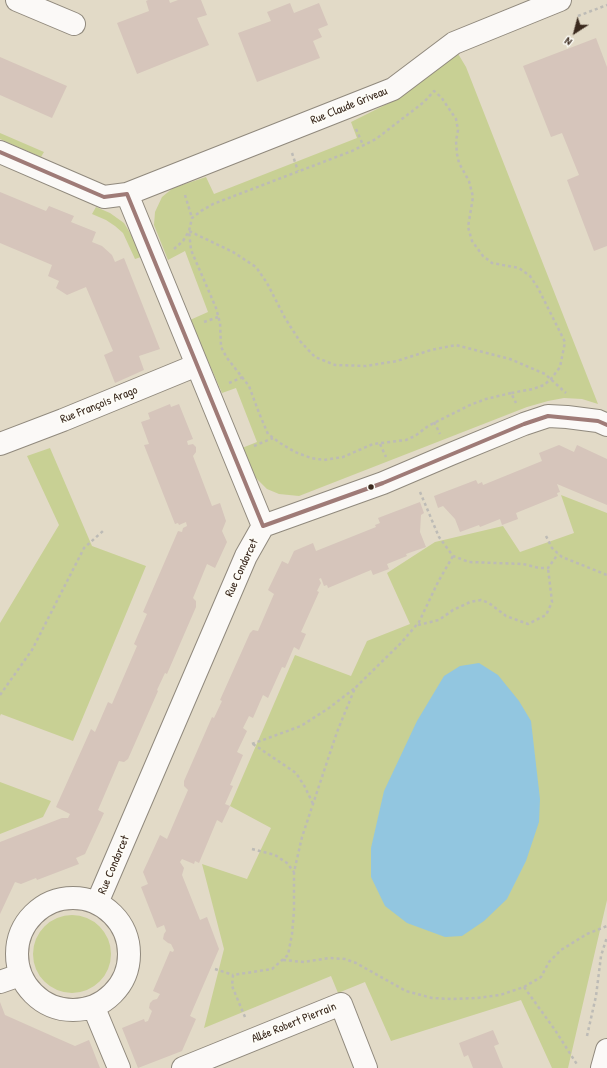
<!DOCTYPE html>
<meta charset="utf-8">
<style>
body{margin:0}
#map{position:relative;width:607px;height:1068px;overflow:hidden;background:#e2dac7;font-family:"Patrick Hand",sans-serif}
canvas{display:block}
.north{position:absolute;left:555px;top:12px;width:40px;height:40px;-webkit-text-stroke:3px #fdfcf7;paint-order:stroke;rotate:216deg;font-size:11px;font-weight:700;line-height:16px;text-align:center;color:#3b2a1e}
.north::after{content:'';display:block;margin:auto;width:14px;height:18px;background:#3b2a1e;clip-path:polygon(50% 0,100% 100%,50% 72%,0 100%)}
</style>
<div id="map">
<canvas width="607" height="1068"></canvas>
<div class="north">N</div>
</div>
<script>
const ctx = document.querySelector('canvas').getContext('2d');
ctx.lineJoin = 'round';
function paint(path, color) { ctx.fillStyle = color; ctx.fill(path, 'evenodd'); }
const toPath = rows => new Path2D(rows.map(r => 'M' + r).join(''));
function stroke(path, color, width, dash) { ctx.strokeStyle = color; ctx.lineWidth = width; ctx.lineCap = dash ? 'butt' : 'round'; ctx.setLineDash(dash || []); ctx.stroke(path); }
function write(font, color, halo, rows, align = 'center') {
  ctx.font = font + ' "Patrick Hand",sans-serif'; ctx.lineWidth = 4; ctx.setLineDash([]); ctx.textBaseline = 'middle'; ctx.strokeStyle = halo; ctx.fillStyle = color; for (const [text, x, y, turn = 0] of rows) {
    ctx.save(); ctx.translate(x, y); ctx.rotate((+turn || 0) * Math.PI / 180); ctx.textAlign = isNaN(turn) ? turn : align; if (halo) ctx.strokeText(text, 0, 0); ctx.fillText(text, 0, 0); ctx.restore();
  }
}
paint(toPath([
 [457,52,466,67,598,404,582,399,564,398,548,401,527,407,299,496,279,494,267,489,253,475,242,448,257,442,236,388,222,393,190,320,208,312,185,251,168,260,154,225,155,212,162,197,173,188,206,177,214,194,357,138,351,122,399,98],
 [0,133,44,152,41,157,0,139],
 [96,207,110,213,124,223,135,241,141,257,135,259,123,233,115,226,106,220,92,214],
 [50,448,92,546,146,566,73,741,1,714,0,716,0,623,59,525,27,456],
 [561,495,607,513,607,900,568,1068,552,1068,521,1000,391,1041,365,982,338,993,331,976,204,1028,224,949,202,864,247,879,271,828,230,806,295,655,351,676,367,641,410,624,387,573,435,542,503,526,520,552,574,533],
 [0,782,51,801,43,817,0,834],
 '33 954a39 39 0 1 1 78 0a39 39 0 1 1-78 0Z'
]), '#c8d094');
paint(toPath([
 [479,663,498,675,519,701,531,721,540,799,539,822,526,861,507,899,484,921,462,936,445,937,407,923,385,906,371,877,371,848,384,791,417,721,444,676,460,666]
]), '#92c6e0');
paint(toPath([
 [148,0,169,0,170,3,178,0,201,0,207,15,197,18,209,45,137,74,117,23,149,11,146,1],
 [290,3,294,13,319,3,328,25,318,29,322,37,313,41,320,58,257,82,238,33,271,21,267,12],
 [596,38,607,67,607,246,594,251,567,180,579,175,562,133,551,137,523,66],
 [0,57,67,86,52,118,0,95],
 [0,192,46,211,49,206,74,216,71,222,96,232,92,242,102,246,112,255,115,262,124,258,160,349,139,356,144,370,115,383,104,355,113,351,86,287,67,295,56,288,59,281,48,276,52,265,0,243],
 [170,404,171,407,179,404,193,439,187,441,188,445,193,444,196,447,196,452,193,456,212,506,220,503,226,521,222,531,227,542,215,568,207,564,193,598,196,601,196,607,167,674,165,673,157,690,158,691,128,759,124,762,119,761,98,810,104,813,85,854,76,858,79,864,37,880,36,878,21,884,15,882,0,914,0,842,62,818,68,818,70,814,56,807,91,729,95,732,108,702,112,704,137,646,134,644,147,614,143,612,178,531,182,532,183,528,187,526,186,522,179,525,178,523,175,524,144,445,149,444,141,422,150,419,148,413],
 [559,445,574,452,577,445,607,459,607,505,557,484,560,492,557,493,558,496,516,513,518,519,502,525,500,519,480,527,479,525,460,532,455,519,443,506,438,508,434,496,476,480,478,484,482,482,483,485,542,461,539,453],
 [420,502,424,513,421,515,420,532,426,547,406,554,407,556,387,564,389,569,373,575,371,570,328,588,327,585,324,586,321,578,319,579,321,583,317,591,319,592,301,632,306,634,299,650,294,647,285,668,282,667,268,698,263,695,253,718,249,716,243,728,247,731,237,752,243,755,230,785,233,786,225,804,230,806,222,823,217,820,199,863,195,861,194,864,182,859,180,862,184,868,182,875,200,920,207,917,219,949,190,1016,196,1019,182,1051,138,1068,122,1028,144,1019,145,1022,148,1021,152,1011,149,1008,150,1003,153,1000,157,999,160,994,153,991,170,951,173,952,174,950,171,944,168,943,163,939,164,934,166,931,164,925,157,928,141,887,148,884,143,872,160,835,167,839,188,790,184,786,184,781,212,717,214,718,222,701,220,700,250,633,253,630,258,631,274,594,268,590,282,561,288,564,294,551,313,543,316,551,376,527,375,525,380,523,378,518],
 [0,1002,5,1015,59,1039,75,1046,89,1040,100,1068,0,1068],
 [493,1030,499,1044,494,1046,503,1068,473,1068,468,1055,464,1057,459,1043]
]), '#d6c5bb');
const minor = toPath([
 [17,0,74,24],
 [0,152,104,197,127,194,263,526],
 [127,194,393,89,454,43,560,0],
 [0,444,63,420,197,365],
 '17 954a56 56 0 1 1 112 0a56 56 0 1 1-112 0Z',
 [97,903,246,556,263,526,383,483,451,454,524,424,548,416,567,417,598,421,607,425],
 [0,982,20,975],
 [94,1008,119,1068],
 [183,1068,341,1004,366,1068],
 [602,1068,607,1050]
]);
stroke(minor, '#90897d', 24);
stroke(toPath([
 [578,16,607,5],
 [356,129,363,145],
 [292,153,298,171],
 [185,195,192,218],
 [174,249,183,241,189,231,233,252,256,267,267,283,285,318,299,340,315,357,335,365,366,366,397,361,431,350,456,345,510,359,545,374,566,393],
 [204,322,218,317],
 [229,383,243,377],
 [511,393,486,399,470,405,428,426,415,436,406,440,373,444,343,457,324,460,311,458,295,452,280,443,268,434,259,413,249,386,227,358,221,347,220,323,216,308,191,250,189,231,192,218,201,211,213,204,352,151,376,139,424,102,434,91,441,97,456,119,458,130,456,141,457,154,459,163,469,181,473,197,468,227,472,241,483,256,492,263,519,268,530,276,538,288,565,342,560,367,551,379,544,385,533,389,511,393,516,403],
 [434,422,440,434],
 [380,444,386,457],
 [254,446,273,438],
 [420,492,439,537,453,556,469,562,523,564,539,568,548,568,558,554],
 [546,536,552,548,562,557,607,575],
 [418,625,439,620,453,610,470,602,481,600,489,603,506,616,528,624,546,615,552,602,548,568],
 [0,695,32,650,84,548,103,531],
 [252,744,301,726,329,708,355,688],
 [253,744,296,773,305,787,313,804],
 [252,849,275,855,287,863,294,872],
 [283,960,304,962,329,958,345,959,356,963,406,991,432,998,452,999,477,998,500,995,524,987,541,977,549,962,561,950,587,934,607,926],
 [215,969,233,975],
 [524,987,555,1030,578,1066],
 [245,1017,232,986,233,975,272,969,288,955,292,934,294,911,294,872,302,837,337,732,355,688,401,643,419,622,438,582,453,556],
 [587,1036,596,996,601,956,607,937]
]), '#bdbbb6', 2.5, [3, 3]);
stroke(minor, '#fbf9f7', 22);
stroke(toPath([
 [0,152,104,197,127,194,263,526],
 [263,526,383,483,524,424,548,416,598,421,607,425]
]), '#9f7b77', 4);
for (const [x, y, r, color] of [
 [371,487,3.5,"#3b2a1e"]
]) { const dot = new Path2D(); dot.arc(x, y, r, 0, 2 * Math.PI); ctx.fillStyle = color; ctx.fill(dot); stroke(dot, '#fdfcf7', 1.5); }
write('12px', '#3b2a1e', '#fdfcf7', [
 ["Rue Claude Griveau",349,106,-22],
 ["Rue François Arago",99,405,-22],
 ["Rue Condorcet",242,568,-65],
 ["Rue Condorcet",114,865,-67],
 ["Allée Robert Pierrain",294,1023,-22]
]);
</script>
